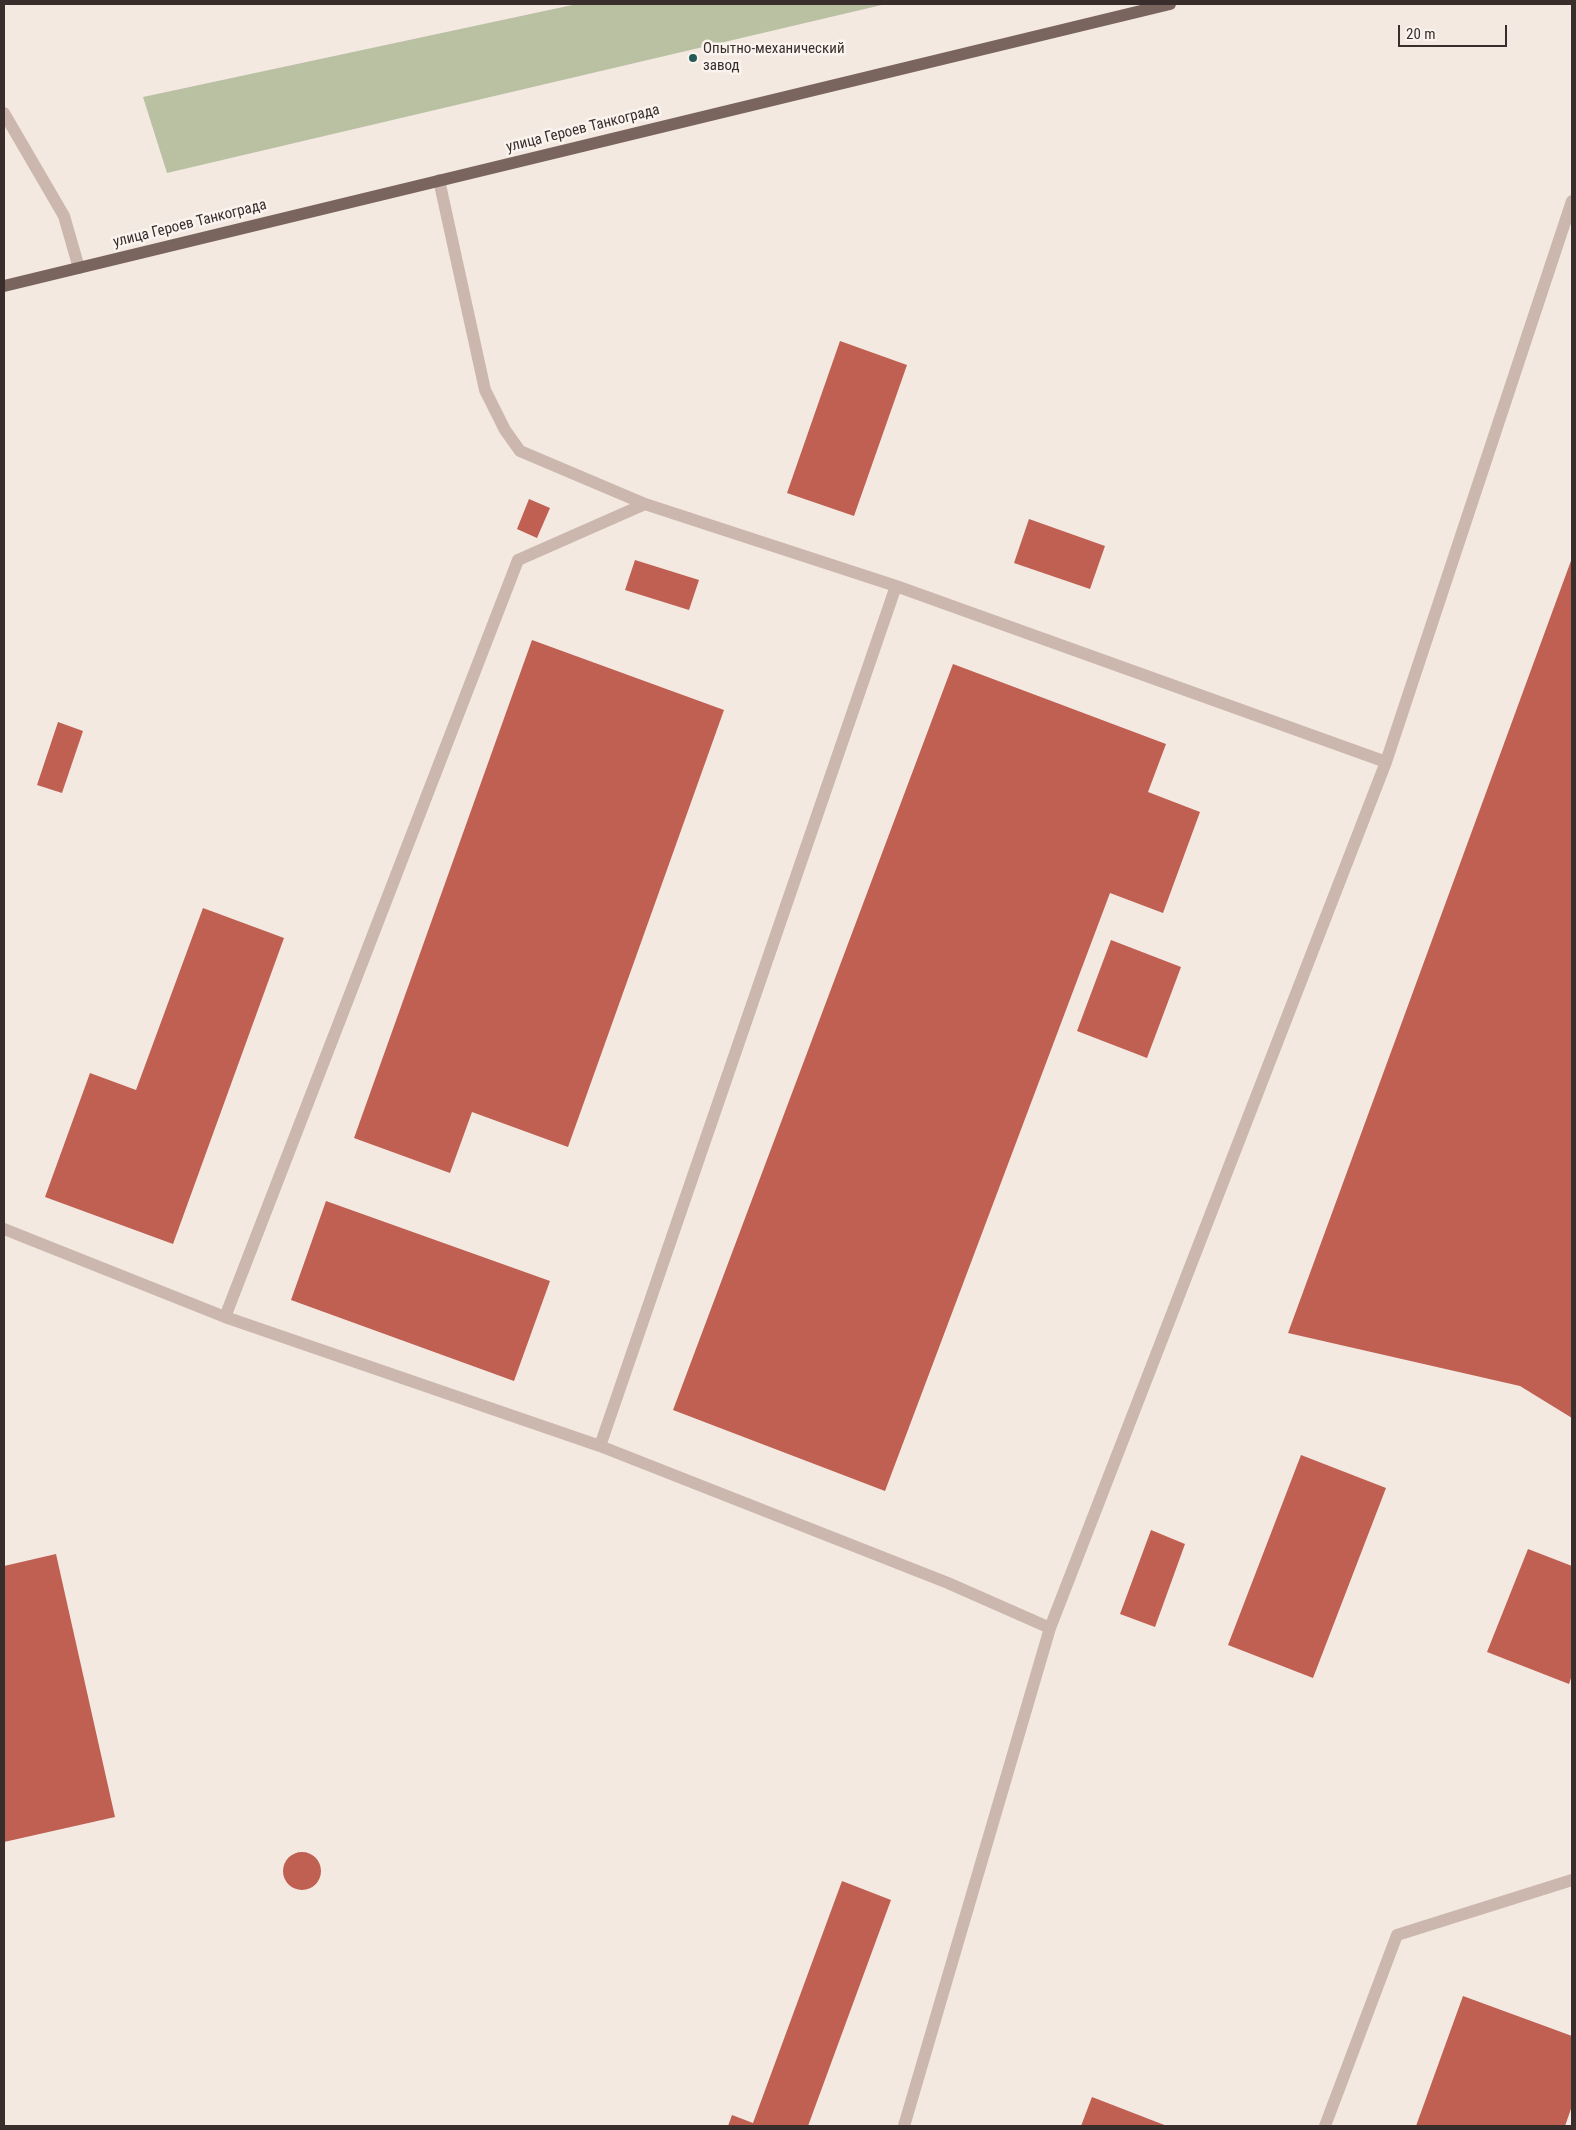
<!DOCTYPE html>
<meta charset="utf-8">
<style>
body{margin:0}
#map{position:relative;width:1576px;height:2130px;overflow:hidden;background:#f3e9e1;font-family:"Roboto Condensed",sans-serif}
canvas{display:block}
.frame{position:absolute;inset:0;border:5px solid #392e2c;pointer-events:none}
.scale{position:absolute;left:1398px;top:25px;width:109px;height:22px;box-sizing:border-box;border:2px solid #392e2c;border-top:0;padding-left:6px;font-size:15px;line-height:18px;white-space:nowrap;color:#392e2c;-webkit-text-stroke:4px #faf3ee;paint-order:stroke}
</style>
<div id="map">
<canvas width="1576" height="2130"></canvas>
<div class="frame"></div>
<div class="scale">20 m</div>
</div>
<script>
const ctx = document.querySelector('canvas').getContext('2d');
ctx.lineJoin = 'round';
function paint(path, color) { ctx.fillStyle = color; ctx.fill(path, 'evenodd'); }
const toPath = rows => new Path2D(rows.map(r => 'M' + r).join(''));
function stroke(path, color, width, dash) { ctx.strokeStyle = color; ctx.lineWidth = width; ctx.lineCap = dash ? 'butt' : 'round'; ctx.setLineDash(dash || []); ctx.stroke(path); }
function write(font, color, halo, rows, align = 'center') {
  ctx.font = font + ' "Roboto Condensed",sans-serif'; ctx.lineWidth = 5; ctx.setLineDash([]); ctx.textBaseline = 'middle'; ctx.strokeStyle = halo; ctx.fillStyle = color; for (const [text, x, y, turn = 0] of rows) {
    ctx.save(); ctx.translate(x, y); ctx.rotate((+turn || 0) * Math.PI / 180); ctx.textAlign = isNaN(turn) ? turn : align; if (halo) ctx.strokeText(text, 0, 0); ctx.fillText(text, 0, 0); ctx.restore();
  }
}
paint(toPath([
 [577,4,886,4,167,173,143,97]
]), '#bac1a2');
paint(toPath([
 [840,341,907,365,854,516,787,493],
 [529,499,550,508,537,538,517,529],
 [1029,519,1105,546,1090,589,1014,563],
 [1572,558,1572,1418,1520,1386,1288,1333],
 [635,560,699,580,689,610,625,590],
 [532,640,724,710,568,1147,472,1112,450,1173,354,1138],
 [953,664,1166,744,1148,792,1200,812,1163,913,1110,893,885,1491,673,1410],
 [58,722,83,731,62,793,37,785],
 [203,908,284,938,173,1244,45,1197,90,1073,136,1090],
 [1111,940,1181,967,1147,1058,1077,1031],
 [326,1201,550,1281,514,1381,291,1300],
 [1301,1455,1386,1488,1313,1678,1228,1645],
 [1151,1530,1185,1544,1155,1627,1120,1614],
 [1528,1549,1572,1566,1572,1675,1569,1684,1487,1652],
 [56,1554,115,1817,4,1842,4,1566],
 '283 1871a19 19 0 1 1 38 0a19 19 0 1 1-38 0Z',
 [842,1881,891,1900,808,2126,728,2126,732,2115,753,2123],
 [1463,1996,1572,2036,1572,2106,1565,2126,1416,2126],
 [1092,2097,1167,2126,1081,2126]
]), '#c06052');
stroke(toPath([
 [4,113,64,216,79,268],
 [439,180,485,390,505,430,520,451,645,504],
 [4,1229,225,1317,600,1446,948,1583,1050,1628,1386,762,1572,201],
 [225,1317,518,560,645,504,896,586,1386,762],
 [600,1446,896,586],
 [904,2126,1050,1628],
 [1325,2126,1397,1935,1572,1880]
]), '#cbb7ad', 12);
stroke(toPath([
 [4,286,1170,4]
]), '#7a645e', 12);
for (const [x, y, r, color] of [
 [693,58,5,"#235957"]
]) { const dot = new Path2D(); dot.arc(x, y, r, 0, 2 * Math.PI); ctx.fillStyle = color; ctx.fill(dot); stroke(dot, '#faf3ee', 2); }
write('15px', '#392e2c', '#faf3ee', [
 ["Опытно-механический",703,49],
 ["завод",703,66]
], 'left');
write('15px', '#392e2c', '#faf3ee', [
 ["улица Героев Танкограда",583,129,-14],
 ["улица Героев Танкограда",190,224,-14]
]);
</script>
